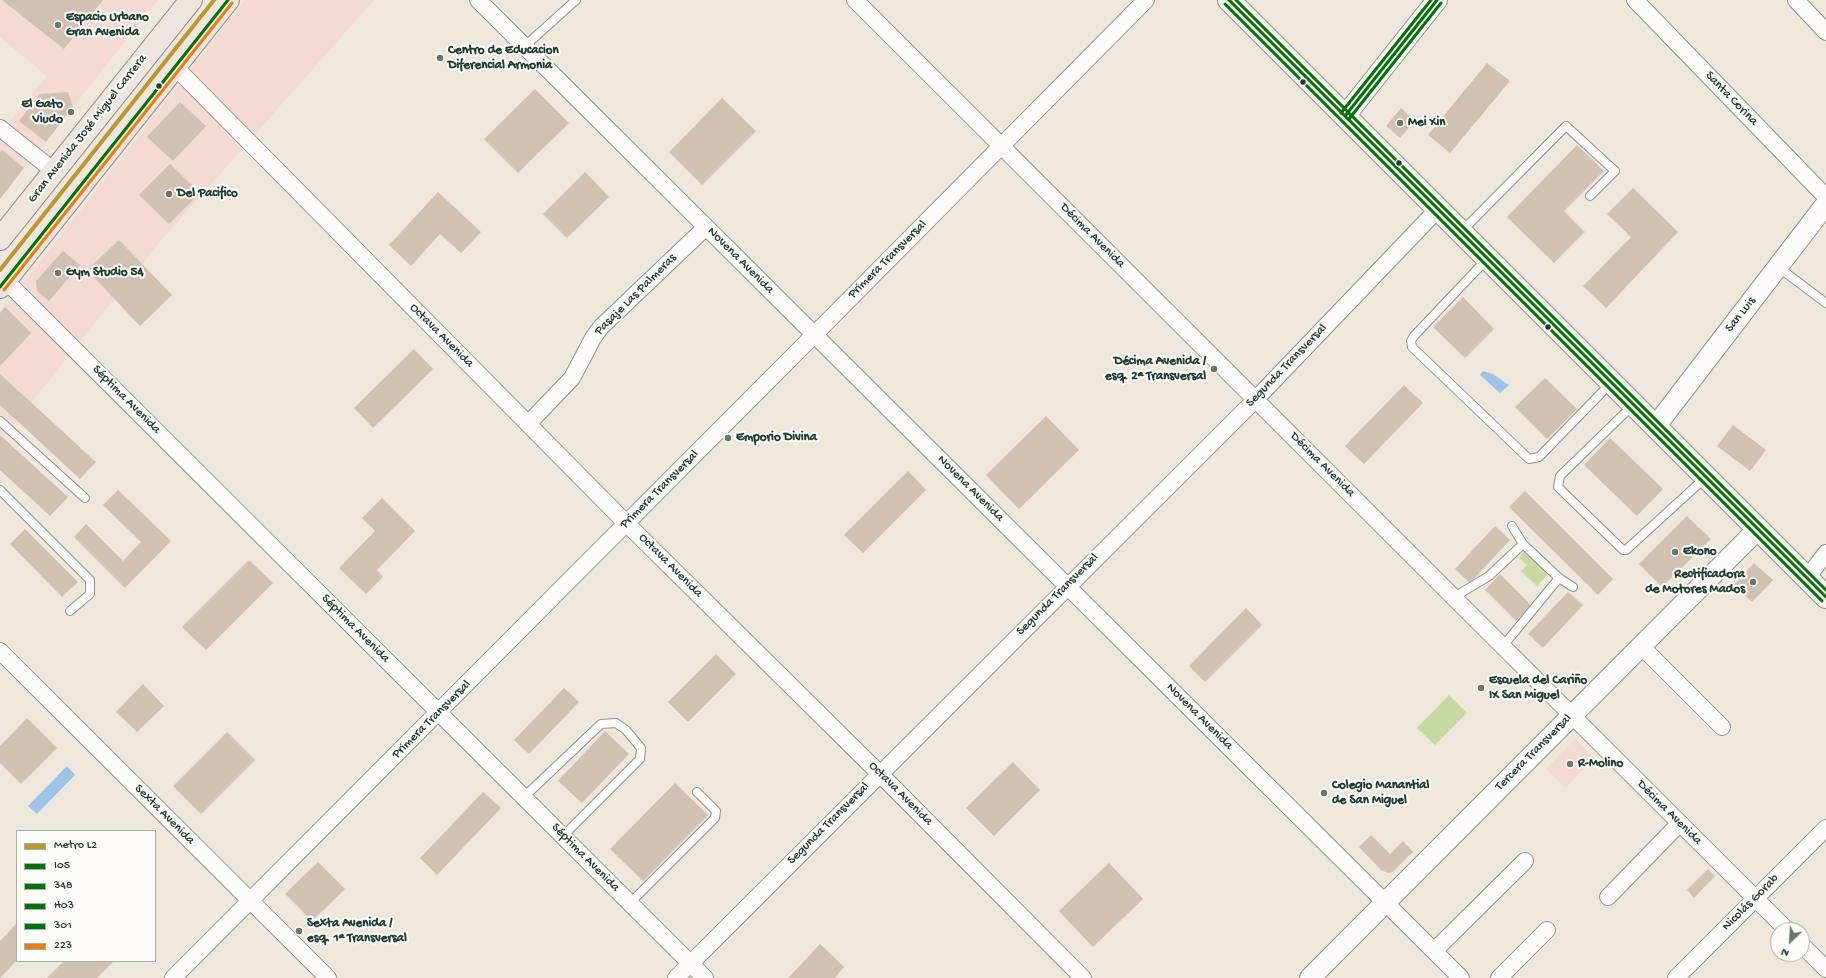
<!DOCTYPE html>
<html>
<head>
<meta charset="utf-8">
<style>
	body { margin:0 }
	#map { position:relative; width:1826px; height:978px; overflow:hidden; background:#eee7db; font-family:"Gochi Hand",sans-serif }
	canvas { display:block }
	.legend { position:absolute; left:16px; top:830px; width:140px; height:132px; box-sizing:border-box; background:#fdfcf7; border:1px solid #a4b0a9; margin:0; padding:5px 7px; list-style:none; font-size:12px; color:#1f3d34 }
	.legend li { display:flex; align-items:center; gap:8px; height:20px }
	.legend b { width:20px; border:1px solid #a4b0a9 }
	.north { position:absolute; left:1770px; top:922px; width:40px; height:40px; box-sizing:border-box; background:#fdfcf7; border:1px solid #a4b0a9; border-radius:50%; rotate:205deg; font-size:11px; font-weight:700; line-height:16px; text-align:center; color:#1f3d34 }
	.north::after { content:''; display:block; margin:auto; width:14px; height:18px; background:#67786e; clip-path:polygon(50% 0,100% 100%,50% 72%,0 100%) }
</style>
</head>
<body>
<div id="map">
<canvas width="1826" height="978"></canvas>
<ul class="legend">
<li><b style="height:5px;background:#bc9730"></b>Metro L2</li>
<li><b style="height:5px;background:#007106"></b>I05</li>
<li><b style="height:5px;background:#007106"></b>348</li>
<li><b style="height:5px;background:#007106"></b>H03</li>
<li><b style="height:5px;background:#007106"></b>301</li>
<li><b style="height:5px;background:#e67e11"></b>223</li>
</ul>
<div class="north">N</div>
</div>
<script>
const ctx = document.querySelector('canvas').getContext('2d');
ctx.lineJoin = 'round';
function fillPath(path, color) {
  ctx.fillStyle = color;
  ctx.fill(path, 'evenodd');
}
function toPath(rows) {
  const path = new Path2D();
  for (const r of rows) {
    path.moveTo(r[0], r[1]);
    for (let i = 2; i < r.length; i += 2) path.lineTo(r[i], r[i + 1]);
  }
  return path;
}
function strokePath(path, color, width, dash) {
  ctx.strokeStyle = color;
  ctx.lineWidth = width;
  ctx.lineCap = dash ? 'butt' : 'round';
  ctx.setLineDash(dash || []);
  ctx.stroke(path);
}
function drawText(font, color, halo, rows, align = 'center') {
  ctx.font = font + ' "Gochi Hand",sans-serif';
  ctx.lineWidth = 4;
  ctx.setLineDash([]);
  ctx.textBaseline = 'middle';
  ctx.strokeStyle = halo;
  ctx.fillStyle = color;
  for (const [text, x, y, turn = 0] of rows) {
    ctx.save();
    ctx.translate(x, y);
    ctx.rotate((+turn || 0) * Math.PI / 180);
    ctx.textAlign = isNaN(turn) ? turn : align;
    if (halo) ctx.strokeText(text, 0, 0);
    ctx.fillText(text, 0, 0);
    ctx.restore();
  }
}
const built = toPath([
	[0,0,158,0,0,199,0,134,47,76,0,37],
	[245,0,374,0,158,244,0,442,0,313],
	[1575,739,1594,758,1566,788,1546,769]
]);
const green = toPath([
	[1525,551,1548,574,1537,586,1521,571,1527,565,1519,558],
	[1449,695,1467,713,1435,745,1417,728]
]);
const water = toPath([
	[1483,371,1493,374,1509,385,1500,393,1480,375],
	[67,766,75,775,37,814,28,806]
]);
const building = toPath([
	[2,0,103,0,64,49],
	[1487,63,1510,81,1450,153,1428,135],
	[535,89,569,123,518,173,484,139],
	[68,92,73,107,46,142,19,121,40,94],
	[722,98,756,131,702,185,669,152],
	[180,102,206,126,173,161,147,137],
	[1401,108,1415,121,1400,138,1386,126],
	[1577,145,1604,171,1564,211,1585,232,1554,263,1507,217],
	[2,150,24,168,0,199,0,152],
	[170,164,200,193,169,224,139,195],
	[585,172,609,197,567,238,543,214],
	[1633,188,1678,232,1606,308,1583,286,1631,237,1607,214],
	[438,192,481,232,461,253,440,234,411,266,389,245],
	[119,240,172,295,140,326,87,270],
	[63,251,80,265,49,301,37,291,36,281],
	[1463,297,1494,329,1465,358,1433,327],
	[5,307,31,333,0,366,0,313],
	[414,349,433,369,373,428,354,408],
	[0,374,96,462,80,479,0,405],
	[1545,378,1577,409,1547,439,1515,407],
	[1404,385,1423,403,1364,464,1345,446],
	[1046,416,1079,450,1019,509,986,475],
	[1733,425,1766,450,1750,471,1717,446],
	[0,435,68,497,50,516,0,470],
	[1610,438,1663,489,1637,516,1584,465],
	[908,471,926,490,863,553,844,535],
	[118,490,171,541,125,588,74,537,86,524,123,561,141,542,103,505],
	[1525,491,1613,579,1598,595,1509,507],
	[382,498,415,531,377,570,383,577,366,594,339,568,375,531,362,518],
	[1687,516,1711,539,1662,587,1639,564],
	[1495,526,1510,540,1470,583,1455,569],
	[25,529,78,582,62,597,10,544],
	[249,560,273,583,206,650,182,627],
	[1754,563,1773,580,1752,602,1734,585],
	[1500,574,1531,605,1516,621,1485,590],
	[1568,592,1583,605,1543,648,1528,634],
	[1246,608,1262,625,1205,682,1189,666],
	[716,654,736,674,688,722,668,702],
	[143,684,164,706,137,732,116,712],
	[564,688,579,702,529,754,514,740],
	[27,718,57,748,21,784,0,763,0,746],
	[605,731,629,754,582,803,558,781],
	[227,732,255,760,201,814,173,786],
	[1013,762,1040,790,994,836,966,808],
	[675,783,708,815,643,881,610,849],
	[483,792,501,808,437,875,420,858],
	[1371,835,1390,854,1403,841,1413,852,1393,872,1388,873,1381,870,1359,847],
	[318,862,345,889,312,921,285,894],
	[1109,863,1143,899,1093,947,1059,911],
	[1708,869,1715,876,1694,898,1687,890],
	[17,923,17,960,0,978,0,941],
	[820,944,844,967,835,978,788,978],
	[64,961,114,961,97,978,47,978]
]);
const service = toPath([
	[525,46,576,0],
	[1461,232,1566,126,1615,171,1590,196],
	[1486,260,1414,336,1411,341,1412,347,1529,459,1539,457,1611,383],
	[1778,267,1826,303],
	[1633,405,1560,476,1558,487,1623,550,1626,550,1705,478],
	[0,421,85,498],
	[0,490,90,580,90,594,70,611],
	[1512,526,1523,544,1559,578,1573,587],
	[1454,597,1489,576,1523,544],
	[1503,646,1559,578],
	[524,797,601,724,616,723,626,730,641,748,640,759,563,836],
	[630,903,715,818,716,811,697,792]
]);
const minor = toPath([
	[478,0,1461,978],
	[855,0,1787,930],
	[1635,0,1826,197],
	[1796,0,1826,32],
	[175,67,627,524,880,774,1083,978],
	[0,128,54,171],
	[5,280,705,978],
	[528,424,572,378,593,338,601,327,706,227],
	[1807,578,1826,553],
	[1641,646,1722,727],
	[0,651,328,978],
	[1608,897,1680,823],
	[1802,945,1826,969],
	[1434,951,1525,861],
	[173,978,804,345,1146,0],
	[676,978,1256,399,1438,209],
	[1499,978,1547,930],
	[1676,978,1826,828]
]);
const tertiary = toPath([
	[1345,116,1437,0],
	[1655,427,1826,204],
	[1310,978,1758,529]
]);
const secondary = toPath([
	[1229,0,1826,597]
]);
const primary = toPath([
	[0,239,191,0],
	[0,287,228,0]
]);
const bus1 = toPath([
	[1229,0,1826,597],
	[1345,116,1437,0]
]);
const bus2 = toPath([
	[1225,4,1822,601],
	[1349,119,1441,3]
]);
const bus3 = toPath([
	[1236,0,1826,590],
	[1341,113,1431,0]
]);
const bus4 = toPath([
	[0,287,228,0]
]);
const bus5 = toPath([
	[4,290,232,3]
]);
const metro1 = toPath([
	[0,270,214,0]
]);
const markers = [
	[58,25,4,"#67786e"],
	[440,58,4,"#67786e"],
	[1303,82,3.5,"#1f3d34"],
	[159,86,3.5,"#1f3d34"],
	[71,112,4,"#67786e"],
	[1400,123,4,"#67786e"],
	[1399,163,3.5,"#1f3d34"],
	[169,194,4,"#67786e"],
	[58,273,4,"#67786e"],
	[1548,327,3.5,"#1f3d34"],
	[1214,369,4,"#67786e"],
	[728,438,4,"#67786e"],
	[1675,552,4,"#67786e"],
	[1753,582,4,"#67786e"],
	[1481,688,4,"#67786e"],
	[1570,764,4,"#67786e"],
	[1324,793,4,"#67786e"],
	[299,931,4,"#67786e"]
];
const poiNames = [
	["Espacio Urbano",66,18],
	["Gran Avenida",66,33],
	["Centro de Educacion",448,51],
	["Diferencial Armonia",448,66],
	["El Gato",63,105,"right"],
	["Viudo",63,120,"right"],
	["Mei Xin",1408,123],
	["Del Pacifico",177,194],
	["Gym Studio 54",66,273],
	["Décima Avenida /",1206,362,"right"],
	["esq. 2ª Transversal",1206,377,"right"],
	["Emporio Divina",736,438],
	["Ekono",1683,552],
	["Rectificadora",1745,575,"right"],
	["de Motores Mados",1745,590,"right"],
	["Escuela del Cariño",1489,681],
	["IX San Miguel",1489,696],
	["R-Molino",1578,764],
	["Colegio Manantial",1332,786],
	["de San Miguel",1332,801],
	["Sexta Avenida /",307,924],
	["esq. 1ª Transversal",307,939]
];
const streetNames = [
	["Santa Corina",1731,99,46],
	["Gran Avenida José Miguel Carrera",88,129,-52],
	["Décima Avenida",1092,236,45],
	["Primera Transversal",888,260,-45],
	["Novena Avenida",740,261,45],
	["Pasaje Las Palmeras",636,295,-45],
	["San Luis",1741,315,-52],
	["Octava Avenida",441,336,45],
	["Segunda Transversal",1287,366,-46],
	["Séptima Avenida",126,400,45],
	["Décima Avenida",1322,465,45],
	["Novena Avenida",970,489,45],
	["Primera Transversal",660,490,-45],
	["Octava Avenida",670,566,45],
	["Segunda Transversal",1058,595,-45],
	["Séptima Avenida",355,629,45],
	["Novena Avenida",1199,717,45],
	["Primera Transversal",432,720,-45],
	["Tercera Transversal",1534,753,-45],
	["Octava Avenida",900,794,45],
	["Décima Avenida",1669,813,45],
	["Sexta Avenida",164,815,45],
	["Segunda Transversal",829,824,-45],
	["Séptima Avenida",585,858,45],
	["Nicolás Gorab",1751,903,-45]
];
fillPath(built, '#f3dad2');
fillPath(green, '#c8d8a2');
fillPath(water, '#9ec3e7');
fillPath(building, '#d0c1b2');
strokePath(service, '#92938c', 10);
strokePath(minor, '#92938c', 18);
strokePath(tertiary, '#92938c', 22);
strokePath(secondary, '#92938c', 24);
strokePath(primary, '#92938c', 24);
strokePath(service, '#fcfbfa', 8);
strokePath(minor, '#fcfbfa', 16);
strokePath(tertiary, '#fcfbfa', 20);
strokePath(secondary, '#f6f3ef', 22);
strokePath(primary, '#ede5de', 22);
strokePath(bus1, '#007106', 3);
strokePath(bus2, '#007106', 3);
strokePath(bus3, '#007106', 3);
strokePath(bus4, '#007106', 3);
strokePath(bus5, '#e67e11', 3);
strokePath(metro1, '#bc9730', 4);
for (const [x, y, r, color] of markers) {
  const dot = new Path2D();
  dot.arc(x, y, r, 0, 2 * Math.PI);
  ctx.fillStyle = color;
  ctx.fill(dot);
  strokePath(dot, '#fdfcf7', 1.5);
}
drawText('bold 13px', '#1f3d34', '#fdfcf7', poiNames, 'left');
drawText('13px', '#1f3d34', '#fdfcf7', streetNames);
</script>
</body>
</html>
